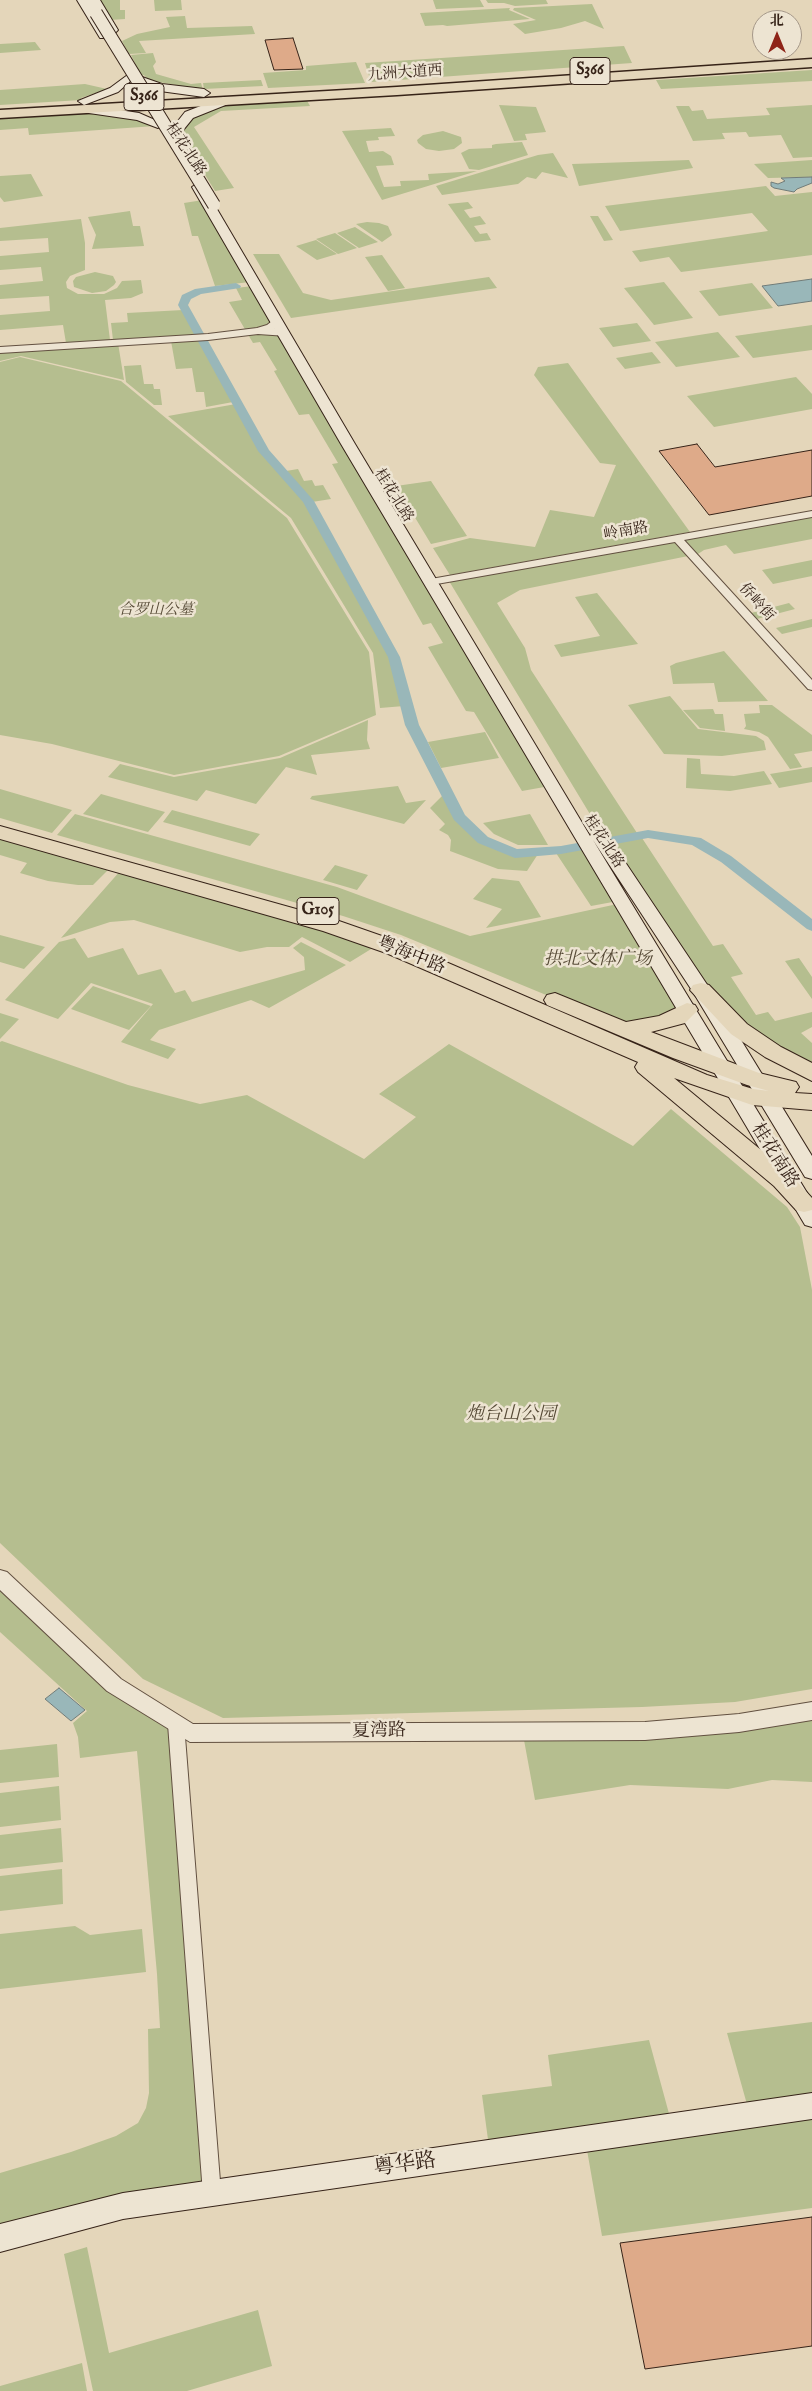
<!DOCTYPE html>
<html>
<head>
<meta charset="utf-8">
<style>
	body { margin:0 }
	#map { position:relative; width:812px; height:2391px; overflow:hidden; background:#e4d6ba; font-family:"IM FELL English","Noto Serif SC",serif }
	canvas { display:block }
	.north { position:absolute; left:752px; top:10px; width:50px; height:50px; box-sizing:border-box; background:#ede4d2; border:1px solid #a49788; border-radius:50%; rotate:0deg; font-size:14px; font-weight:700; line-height:20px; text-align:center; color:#362318 }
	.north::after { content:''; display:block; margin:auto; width:18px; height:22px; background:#8f2418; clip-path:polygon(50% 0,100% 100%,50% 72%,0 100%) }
</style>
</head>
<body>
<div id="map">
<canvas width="812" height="2391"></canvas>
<div class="north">北</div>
</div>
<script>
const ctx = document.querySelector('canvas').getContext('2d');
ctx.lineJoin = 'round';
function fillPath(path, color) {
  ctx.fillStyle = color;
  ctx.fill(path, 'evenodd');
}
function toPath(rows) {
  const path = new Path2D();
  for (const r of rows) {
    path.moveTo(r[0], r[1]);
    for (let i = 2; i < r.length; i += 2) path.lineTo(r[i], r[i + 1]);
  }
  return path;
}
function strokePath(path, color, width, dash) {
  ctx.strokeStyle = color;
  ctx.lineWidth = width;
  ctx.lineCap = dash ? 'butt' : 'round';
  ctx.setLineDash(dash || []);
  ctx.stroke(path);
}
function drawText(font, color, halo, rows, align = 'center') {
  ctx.font = font + ' "IM FELL English","Noto Serif SC",serif';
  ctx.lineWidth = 5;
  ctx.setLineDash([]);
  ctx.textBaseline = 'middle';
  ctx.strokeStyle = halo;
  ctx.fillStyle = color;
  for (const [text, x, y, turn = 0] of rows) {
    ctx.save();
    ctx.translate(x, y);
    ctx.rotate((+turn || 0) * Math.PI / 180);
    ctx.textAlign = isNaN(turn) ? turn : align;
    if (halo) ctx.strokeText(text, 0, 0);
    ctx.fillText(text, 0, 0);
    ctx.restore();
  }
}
const green = toPath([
	[98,0,120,0,120,10,125,10,125,19,110,20],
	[154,0,181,0,182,10,155,11],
	[433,0,480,0,484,7,436,9],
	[486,0,546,0,548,4,515,6,504,3,488,3],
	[592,4,604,29,585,21,561,28,525,34,513,24,536,20,513,10,514,8],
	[510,8,509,10,530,19,447,26,443,25,425,26,420,13],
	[185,16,187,28,252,26,255,34,139,41,146,53,129,54,122,41,137,34,170,27,166,17],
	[35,42,41,50,0,53,0,44],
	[624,46,632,63,371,82,365,63],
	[153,53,156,62,153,66,156,74,191,84,201,83,203,90,148,80,144,75,141,76,131,55],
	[356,62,365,83,268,88,263,73,306,70,306,66],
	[812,70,812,81,661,89,656,80],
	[261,80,263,86,204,89,203,83],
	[85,84,107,89,81,98,81,100,0,105,0,90],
	[305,97,310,106,221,111,194,127,234,188,215,191,178,131,190,115,225,102],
	[499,105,536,107,546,132,525,134,527,140,514,141],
	[812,105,812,157,793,158,781,135,749,137,746,132,722,133,725,139,693,141,676,106,689,106,692,111,703,110,707,119,770,115,766,108],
	[84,111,137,118,155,126,29,135,28,128,0,130,0,116],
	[391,128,395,136,378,137,379,140,366,141,369,152,383,151,391,156,394,165,376,166,384,187,401,186,400,181,429,180,428,174,477,171,382,200,342,131],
	[443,131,461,137,462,143,454,149,439,151,426,149,418,143,417,140,423,135],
	[522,142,528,155,479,170,469,169,461,153,469,149,492,148,492,145,496,144],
	[553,153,568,178,542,172,536,179,527,177,518,184,442,195,436,186,538,155],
	[689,160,693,168,579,186,572,164],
	[812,160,812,177,768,178,754,164],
	[31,174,43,196,4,202,0,197,0,176],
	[766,186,775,196,812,192,812,255,681,272,669,257,640,262,632,251,768,231,752,213,620,231,605,206],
	[203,200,250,282,215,286,198,236,192,236,184,203],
	[468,202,473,208,464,210,470,218,480,216,486,224,474,226,480,234,487,233,491,240,475,242,448,204],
	[130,211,133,226,140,226,144,246,92,249,96,235,88,217],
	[590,216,598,216,613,240,604,241],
	[81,219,85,243,85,270,70,276,66,282,67,288,78,294,104,294,117,288,122,281,141,280,143,293,131,298,105,300,110,340,66,343,63,325,0,330,0,315,50,311,49,296,0,299,0,285,43,281,41,267,0,270,0,256,49,252,48,238,0,241,0,228],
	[367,222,379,223,388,226,392,235,382,242,356,224],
	[355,227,378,242,359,248,337,233],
	[335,233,357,248,338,254,316,239],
	[316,240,337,254,317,260,296,246],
	[253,254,279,254,303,293,331,300,489,277,497,288,291,318],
	[382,255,405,288,388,291,365,257],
	[95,272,113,276,116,282,114,285,106,291,92,293,74,287,73,281,76,277],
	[664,282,693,318,654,325,624,288],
	[752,283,773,308,719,316,699,291],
	[253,286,550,786,522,791,474,712,466,711,428,647,443,643,431,623,423,625,332,464,338,463,309,414,299,415,274,371,277,370,260,342,253,343,229,302,242,300,236,288],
	[183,310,196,335,113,340,111,323,128,322,127,313],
	[637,323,651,341,613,347,599,328],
	[812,325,812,350,753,358,735,336],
	[718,332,740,357,676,367,655,342],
	[198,339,233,402,206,407,204,392,196,392,192,368,176,369,171,341],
	[118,343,124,380,21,356,0,361,0,352],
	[652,352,661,363,625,369,616,358],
	[20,357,121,381,287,518,369,652,376,715,279,756,174,775,52,744,0,735,0,362],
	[568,363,690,532,450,575,433,548,470,538,535,547,550,510,594,517,616,465,600,463,534,375,538,367],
	[141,365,144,384,153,384,154,389,160,389,162,405,154,405,126,382,124,366],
	[796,377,812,394,812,409,714,427,687,396],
	[236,404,261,450,306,500,392,658,404,706,380,708,373,653,291,518,168,416],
	[298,469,304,481,312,480,315,486,323,485,331,499,312,502,286,471],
	[431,481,467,536,431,544,396,486],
	[812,515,812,539,734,554,726,545,704,550,698,554,520,590,497,603,525,648,531,670,637,833,605,839,449,581],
	[812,560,812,576,773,584,762,570],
	[597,593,638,644,561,657,554,645,600,636,575,597],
	[789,603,795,609,757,619,751,613],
	[812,619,812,627,782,634,776,628],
	[724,651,768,701,718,702,714,683,673,684,670,666,676,663],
	[670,696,698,729,756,736,764,741,766,750,722,756,664,754,628,705],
	[759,705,772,705,812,735,812,751,794,754,802,767,790,769,768,737,759,732,744,729,746,726,744,714,760,713],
	[713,709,715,714,723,714,725,731,700,728,683,710],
	[368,720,367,740,370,749,311,755,317,775,286,767,256,804,206,790,197,801,108,777,120,764,174,777,280,758],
	[485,732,499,758,441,768,428,742],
	[687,758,700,759,701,774,734,776,764,771,772,784,730,791,686,788],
	[812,767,812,782,779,788,770,774],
	[398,786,406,803,426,800,404,824,310,799,312,796],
	[0,789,72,810,52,833,0,818],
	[101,794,165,812,148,832,83,814],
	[443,795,456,817,481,841,514,856,538,854,527,871,498,869,450,851,451,840,448,835,439,830,445,824,430,808],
	[172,810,260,834,250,846,163,822],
	[75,814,337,887,470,936,622,903,685,1010,626,1028,401,935,343,916,57,835],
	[530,814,548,845,518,845,494,834,483,823],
	[0,834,112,866,93,885,78,885,48,881,20,873,27,863,0,855],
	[642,838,713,946,723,944,743,974,731,977,756,1015,768,1012,775,1021,812,1012,812,1027,801,1033,812,1043,812,1070,743,1028,706,988,609,844],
	[586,848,618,901,591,906,556,853],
	[335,865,368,875,357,890,323,880],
	[121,870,376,946,350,962,302,937,289,947,267,947,240,952,134,920,110,922,61,938],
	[492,878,519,881,541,917,486,928,502,909,473,899],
	[0,935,45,947,24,969,0,962],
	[75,938,88,958,123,948,138,975,161,969,175,993,185,990,192,1002,305,970,304,957,293,948,301,942,346,965,269,1008,251,1000,159,1030,150,1040,176,1049,168,1059,121,1042,153,1004,91,983,58,1019,5,1000,59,942],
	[799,958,812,977,812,999,785,961],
	[93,986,151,1006,129,1030,71,1009],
	[0,1013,19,1019,0,1039],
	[2,1041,128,1085,200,1104,247,1095,364,1159,416,1117,379,1094,449,1044,633,1146,671,1109,787,1207,800,1227,812,1290,812,1689,735,1702,642,1707,223,1718,143,1679,0,1543,0,1042],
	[4,1588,171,1728,202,2190,0,2230,0,2173,71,2152,116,2136,138,2123,146,2108,149,2093,148,2029,160,2028,157,1974,137,1751,80,1758,78,1737,73,1723,87,1711,0,1632,0,1590],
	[812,1718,812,1782,772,1780,728,1789,630,1785,535,1800,524,1740],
	[57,1744,59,1777,0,1783,0,1750],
	[59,1786,61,1820,0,1827,0,1793],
	[61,1828,63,1862,0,1869,0,1835],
	[62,1869,63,1904,0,1911,0,1876],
	[75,1926,90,1935,142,1929,146,1972,0,1989,0,1934],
	[812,2022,812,2098,748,2108,727,2033],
	[649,2040,671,2121,489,2147,482,2095,552,2086,548,2055],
	[812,2116,812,2208,602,2236,587,2150],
	[87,2247,109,2353,258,2310,272,2366,187,2391,93,2391,64,2254],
	[82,2363,87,2391,0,2391,0,2386]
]);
const water = toPath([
	[812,177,812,183,797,189,794,192,774,188,771,186,771,182,778,184,785,181,781,178,812,177],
	[812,279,812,301,778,306,762,286,812,279],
	[59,1688,85,1710,71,1721,45,1699,59,1688]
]);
const canal = toPath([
	[236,283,241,286,240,288,201,294,191,299,188,305,269,450,314,501,400,657,419,725,465,815,488,837,517,849,561,846,648,830,701,838,731,856,812,919,812,931,807,929,721,862,692,845,648,838,561,854,515,858,478,843,454,820,405,725,388,657,303,502,258,451,178,305,182,295,195,289,236,283]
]);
const building = toPath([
	[293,38,303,69,274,70,265,40,293,38],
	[697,444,715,467,812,450,812,496,709,515,659,451,697,444],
	[812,2217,812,2346,645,2369,620,2243,812,2217]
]);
const minor = toPath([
	[276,318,281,321,274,328,287,332,287,336,258,334,208,340,0,353,0,347,208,334,257,328,267,325,276,318],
	[812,511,812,517,684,540,812,680,812,690,808,689,675,542,431,585,426,582,431,579,812,511],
	[176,1717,182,1719,184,1724,221,2194,219,2200,212,2203,205,2200,203,2194,168,1724,170,1719,176,1717]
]);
const tertiary = toPath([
	[0,1570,7,1572,121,1679,193,1724,645,1722,739,1714,812,1702,812,1720,739,1732,645,1740,190,1742,107,1691,0,1590,0,1570]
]);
const secondary = toPath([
	[77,0,100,0,118,30,116,32,108,32,93,7,110,36,108,38,100,38,77,0],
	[129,74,135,77,118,92,84,105,78,101,110,88,129,74],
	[142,77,162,84,204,89,210,93,204,97,160,91,138,82,136,80,142,77],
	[224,97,230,101,228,104,193,118,180,134,172,134,170,131,185,112,224,97],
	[86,105,139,113,164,124,158,128,137,120,82,112,80,109,86,105],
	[198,183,204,187,355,444,590,836,593,832,599,831,605,832,708,986,812,1156,812,1179,805,1177,693,992,593,840,812,1201,812,1227,805,1225,341,444,192,187,198,183],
	[812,2093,812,2119,123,2219,0,2252,0,2224,123,2193,812,2093]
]);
const primary = toPath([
	[812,59,812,67,397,95,0,118,0,110,397,87,812,59]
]);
const trunk = toPath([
	[0,826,339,921,402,943,707,1075,753,1089,769,1091,747,1085,673,1058,547,1005,544,1000,547,995,555,993,626,1022,659,1016,687,1003,695,1005,698,1010,685,1023,651,1032,759,1073,796,1082,799,1087,795,1093,812,1094,812,1110,752,1105,674,1078,790,1174,812,1198,812,1210,804,1212,796,1210,774,1186,638,1072,635,1067,638,1062,386,953,323,931,0,839,0,826],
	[701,983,709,985,747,1024,781,1047,812,1063,812,1081,765,1057,731,1034,690,990,693,985,701,983]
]);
const secondaryBridge = toPath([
	[96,13,214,205]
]);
const farStreetnames = [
	["九洲大道西",405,74,-4],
	["桂花北路",185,150,56],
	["桂花北路",393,496,58],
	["岭南路",626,532,-10],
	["侨岭街",756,603,48],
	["桂花北路",603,842,57]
];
const farParknames = [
	["合罗山公墓",156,611]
];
const shields = [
	[590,71,40],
	[144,97,40],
	[318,911,42]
];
const shieldNames = [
	["S366",590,71],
	["S366",144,97],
	["G105",318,911]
];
const streetNames = [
	["粤海中路",411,956,22],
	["桂花南路",774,1156,58],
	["夏湾路",379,1732,-1]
];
const parkNames = [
	["拱北文体广场",598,960],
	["炮台山公园",511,1415]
];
const nearStreetnames = [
	["粤华路",405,2166,-8]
];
fillPath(green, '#b5be8f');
fillPath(water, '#99b7b9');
strokePath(water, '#717c79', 1);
fillPath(canal, '#99b7b9');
fillPath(building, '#deaa89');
strokePath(building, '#362318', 1);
strokePath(minor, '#625040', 2);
strokePath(tertiary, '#625040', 2);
strokePath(secondary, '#362318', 2);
strokePath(primary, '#362318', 3);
strokePath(trunk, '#362318', 2);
fillPath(minor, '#ede4d2');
fillPath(tertiary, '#ede4d2');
fillPath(secondary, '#ede4d2');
fillPath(primary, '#e4d6ba');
fillPath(trunk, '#e4d6ba');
strokePath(secondaryBridge, '#362318', 14, []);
strokePath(secondaryBridge, '#ede4d2', 12);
drawText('15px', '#362318', '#ede4d2', farStreetnames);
drawText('italic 15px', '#564a36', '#ede4d2', farParknames);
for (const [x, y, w] of shields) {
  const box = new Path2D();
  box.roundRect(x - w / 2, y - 13.5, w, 27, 4);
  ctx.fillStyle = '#ede4d2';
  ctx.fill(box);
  strokePath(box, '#362318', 1);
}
drawText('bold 16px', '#362318', null, shieldNames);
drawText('18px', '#362318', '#ede4d2', streetNames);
drawText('italic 18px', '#564a36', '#ede4d2', parkNames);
drawText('21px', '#362318', '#ede4d2', nearStreetnames);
</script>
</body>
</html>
